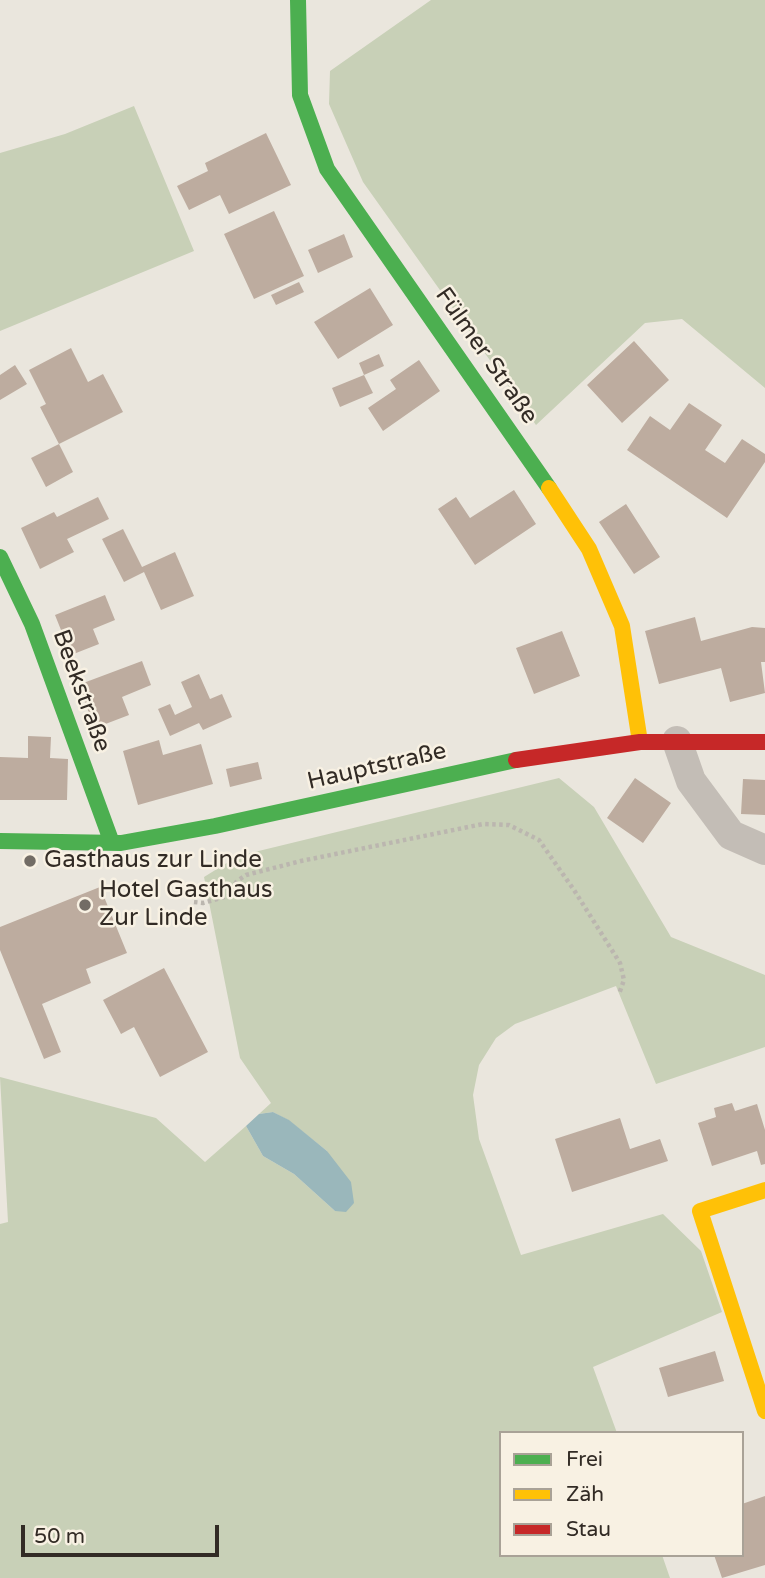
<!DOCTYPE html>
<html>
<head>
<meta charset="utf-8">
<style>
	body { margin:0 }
	#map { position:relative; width:765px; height:1578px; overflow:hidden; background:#eae6dd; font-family:"Varela Round",sans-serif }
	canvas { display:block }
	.legend { position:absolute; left:499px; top:1431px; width:245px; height:126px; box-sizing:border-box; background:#f8f1e3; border:2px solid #a9a297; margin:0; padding:9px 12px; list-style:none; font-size:21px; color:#322b25 }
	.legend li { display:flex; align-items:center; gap:14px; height:35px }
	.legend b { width:35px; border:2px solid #a9a297 }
	.scale { position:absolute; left:21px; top:1525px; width:198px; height:32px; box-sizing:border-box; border:4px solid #322b25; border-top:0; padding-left:9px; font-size:21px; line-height:24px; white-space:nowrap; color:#322b25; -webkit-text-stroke:5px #f8f1e3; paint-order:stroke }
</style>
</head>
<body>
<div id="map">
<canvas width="765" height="1578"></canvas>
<ul class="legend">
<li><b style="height:9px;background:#4caf50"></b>Frei</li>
<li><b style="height:9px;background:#ffc107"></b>Zäh</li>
<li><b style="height:9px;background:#c62828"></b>Stau</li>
</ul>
<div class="scale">50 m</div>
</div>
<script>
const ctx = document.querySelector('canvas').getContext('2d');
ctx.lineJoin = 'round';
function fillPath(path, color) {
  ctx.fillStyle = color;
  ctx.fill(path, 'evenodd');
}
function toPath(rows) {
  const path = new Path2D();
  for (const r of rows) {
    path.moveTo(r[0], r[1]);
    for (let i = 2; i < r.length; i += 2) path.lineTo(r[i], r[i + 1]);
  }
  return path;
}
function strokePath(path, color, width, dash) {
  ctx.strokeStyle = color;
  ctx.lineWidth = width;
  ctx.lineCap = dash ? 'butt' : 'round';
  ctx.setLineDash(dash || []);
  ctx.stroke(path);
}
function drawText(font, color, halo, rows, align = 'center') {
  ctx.font = font + ' "Varela Round",sans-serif';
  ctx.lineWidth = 5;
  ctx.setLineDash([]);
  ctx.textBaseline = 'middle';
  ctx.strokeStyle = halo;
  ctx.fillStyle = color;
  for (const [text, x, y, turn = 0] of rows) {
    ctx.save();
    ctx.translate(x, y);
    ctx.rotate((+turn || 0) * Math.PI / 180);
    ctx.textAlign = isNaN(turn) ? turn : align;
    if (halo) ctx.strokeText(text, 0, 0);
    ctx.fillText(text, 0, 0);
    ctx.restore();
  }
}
const green = toPath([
	[431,0,765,0,765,388,682,319,645,323,536,425,363,182,329,104,330,71],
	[134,106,194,251,0,331,0,153,65,134],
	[559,778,594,807,671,937,765,975,765,1047,656,1084,616,986,515,1024,496,1038,479,1065,473,1095,479,1139,521,1255,663,1214,701,1251,722,1312,593,1367,617,1433,501,1433,501,1555,662,1555,670,1578,0,1578,0,1224,8,1222,0,1077,156,1118,205,1162,246,1126,263,1156,294,1174,335,1211,327,1151,288,1120,273,1112,259,1114,271,1103,240,1058,204,877,238,856]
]);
const water = toPath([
	[273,1112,289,1120,327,1151,351,1182,354,1203,346,1212,335,1211,294,1174,263,1156,246,1126,259,1114]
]);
const building = toPath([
	[266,133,291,185,229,214,220,195,189,210,177,186,208,171,205,163],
	[274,211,304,276,254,299,224,234],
	[344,234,353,257,318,273,308,250],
	[299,282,304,292,276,305,271,295],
	[370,288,393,325,338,359,314,322],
	[634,341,669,380,622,423,587,385],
	[71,348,88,382,103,374,123,412,59,444,40,407,46,404,29,370],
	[379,354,384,366,364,375,359,363],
	[419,360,440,391,383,431,368,408,396,389,390,380],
	[15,365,27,384,0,400,0,375],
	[364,375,373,393,340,407,332,388],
	[689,403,722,425,705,450,725,463,742,439,765,454,765,462,727,518,627,450,650,416,670,430],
	[59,444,73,472,46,487,31,458],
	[514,490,536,524,475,565,438,509,456,497,470,518],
	[98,497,109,519,67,539,74,552,40,569,21,528,54,512,57,517],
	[626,504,660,557,634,574,599,522],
	[123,529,142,567,175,552,194,596,161,610,144,572,124,582,102,539],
	[105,595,115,620,93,629,99,644,71,655,55,615],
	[695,617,701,641,752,627,765,628,765,662,761,662,765,693,730,702,721,668,659,684,645,631],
	[562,631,580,676,534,694,516,648],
	[142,661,151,685,122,697,129,715,95,728,78,685],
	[199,674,210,699,222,694,232,717,203,730,199,723,170,736,158,709,170,704,175,715,192,707,181,682],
	[28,736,51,737,50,758,68,759,67,800,0,800,0,757,28,758],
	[159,740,163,755,201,744,213,784,138,805,123,751],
	[258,762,262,779,230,787,226,769],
	[635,778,671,803,643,843,607,818],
	[743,779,765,780,765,815,741,814],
	[100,887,127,953,86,969,91,983,42,1004,61,1052,44,1059,0,950,0,927],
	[164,968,208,1052,160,1077,134,1027,121,1034,103,1000],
	[732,1103,735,1111,757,1104,765,1130,765,1164,761,1165,757,1151,712,1166,698,1123,716,1117,714,1108],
	[620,1118,630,1149,660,1139,668,1161,572,1192,555,1139],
	[715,1351,724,1381,668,1397,659,1368],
	[765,1496,765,1565,722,1578,714,1555,742,1555,742,1504]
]);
const path = toPath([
	[194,902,203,903,228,896,237,881,246,875,301,861,483,824,509,825,539,840,574,890,620,963,624,980,619,994]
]);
const street = toPath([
	[677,741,691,781,731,835,765,850]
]);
const fast = toPath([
	[298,0,300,95,327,169,549,488],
	[0,557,32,624,112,843],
	[0,841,121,843,215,826,516,760]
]);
const slow = toPath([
	[549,488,589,549,622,626,640,742],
	[765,1190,700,1211,765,1411]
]);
const jam = toPath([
	[516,760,640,742,765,742]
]);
const markers = [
	[30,861,7,"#726c65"],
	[85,905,7,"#726c65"]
];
const streetNames = [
	["Fülmer Straße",486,356,55],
	["Beekstraße",81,691,70],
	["Hauptstraße",377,767,-13]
];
const poiNames = [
	["Gasthaus zur Linde",44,861],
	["Hotel Gasthaus",99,891],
	["Zur Linde",99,919]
];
fillPath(green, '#c8d0b7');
fillPath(water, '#9ab7bb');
fillPath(building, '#bdac9f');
strokePath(path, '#bbb6af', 4.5, [3.5, 3.5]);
strokePath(street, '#c3bdb6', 30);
strokePath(fast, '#4caf50', 16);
strokePath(slow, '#ffc107', 16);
strokePath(jam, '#c62828', 16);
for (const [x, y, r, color] of markers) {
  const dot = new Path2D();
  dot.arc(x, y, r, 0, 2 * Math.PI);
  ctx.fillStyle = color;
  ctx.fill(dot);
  strokePath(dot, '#f8f1e3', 2.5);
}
drawText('24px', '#322b25', '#f8f1e3', streetNames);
drawText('24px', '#322b25', '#f8f1e3', poiNames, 'left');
</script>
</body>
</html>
